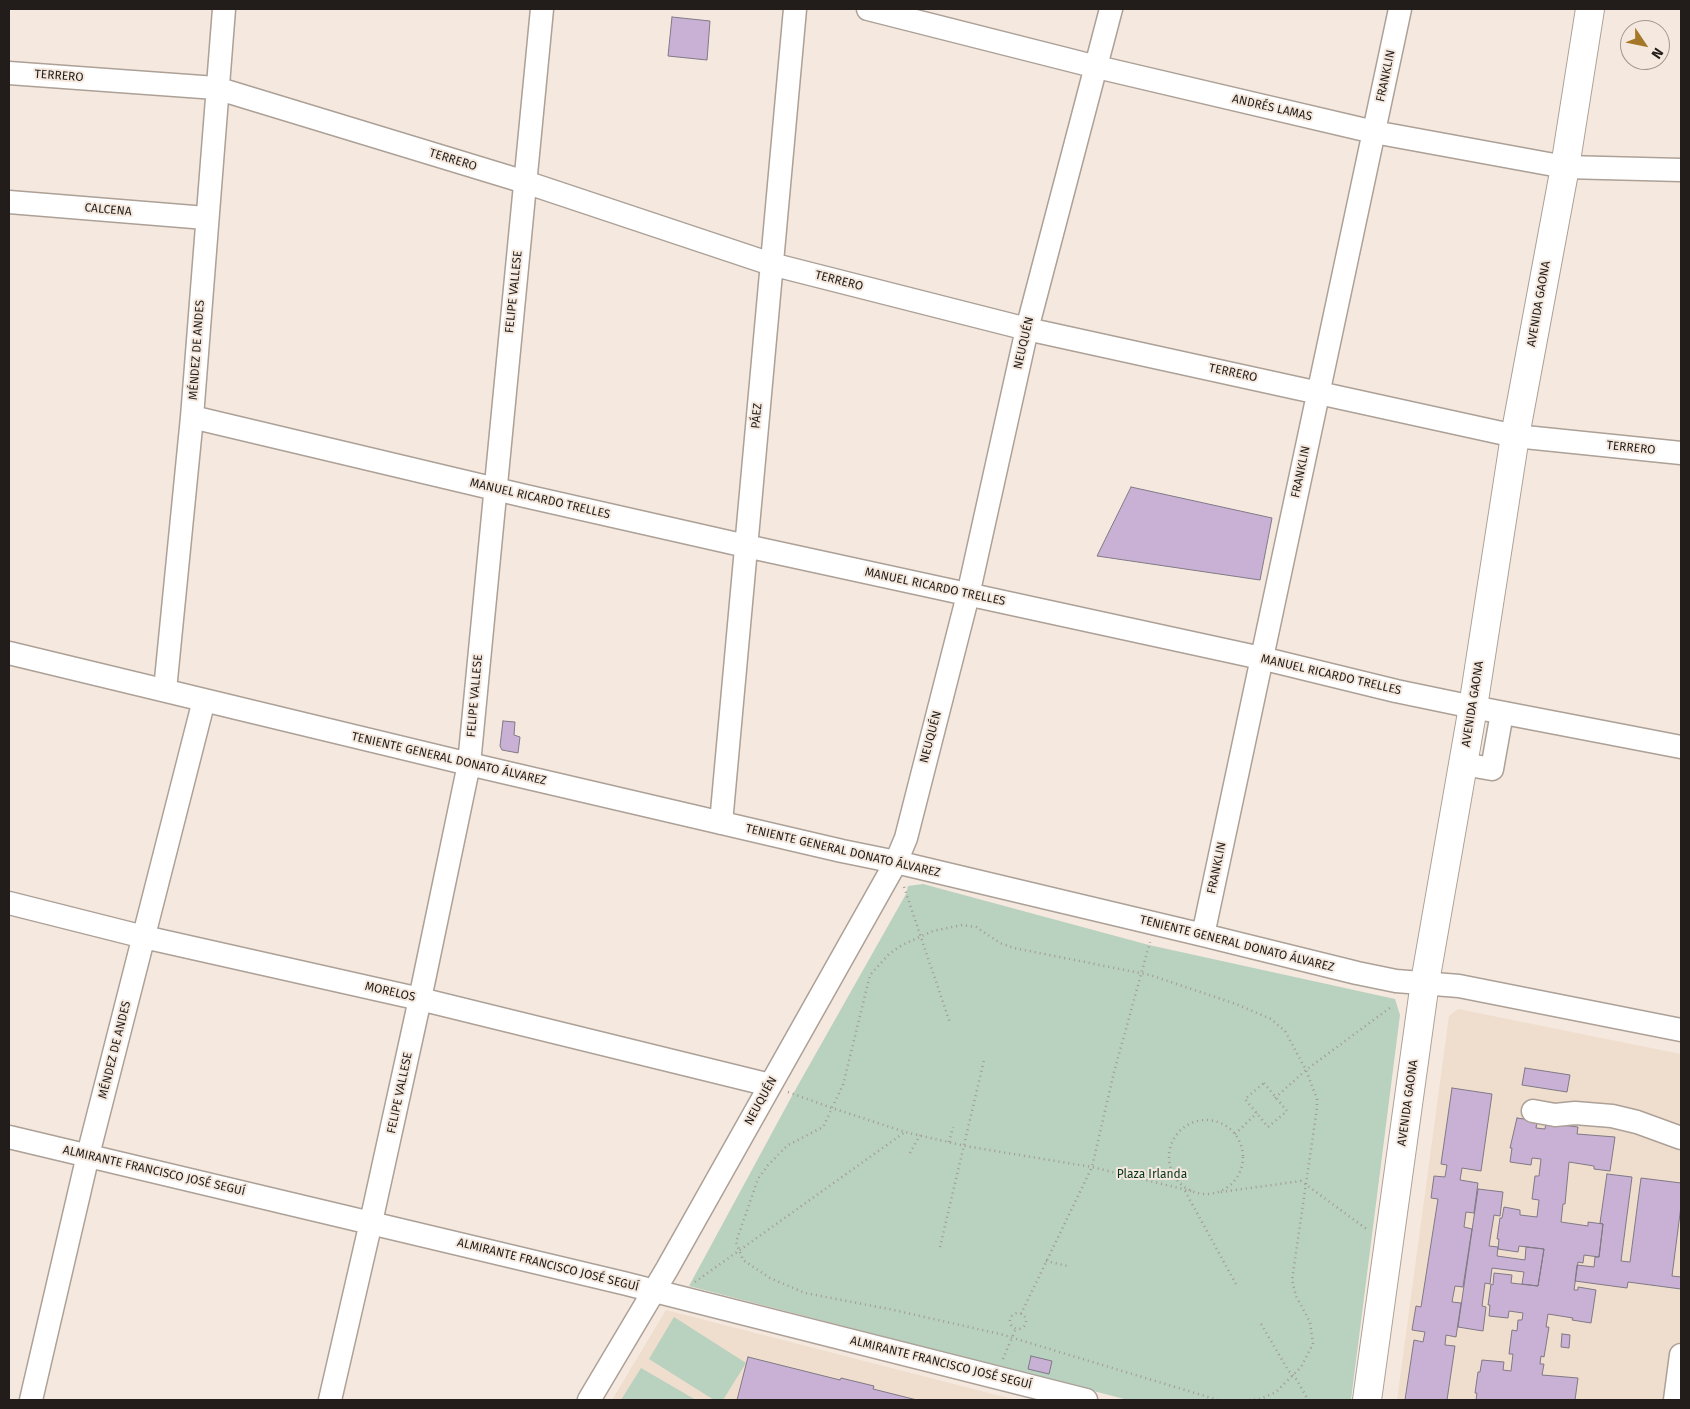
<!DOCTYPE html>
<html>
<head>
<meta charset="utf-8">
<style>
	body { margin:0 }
	#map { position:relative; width:1690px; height:1409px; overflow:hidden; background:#f5e9df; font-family:"Fira Sans",sans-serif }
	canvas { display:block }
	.frame { position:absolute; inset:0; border:10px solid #221d1a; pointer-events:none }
	.north { position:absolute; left:1620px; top:20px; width:50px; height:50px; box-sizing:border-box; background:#f5e9df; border:1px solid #a19790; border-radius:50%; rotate:124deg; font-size:14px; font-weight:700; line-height:20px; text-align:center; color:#221d1a }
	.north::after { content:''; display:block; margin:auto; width:18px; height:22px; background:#a47729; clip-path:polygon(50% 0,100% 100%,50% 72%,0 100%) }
</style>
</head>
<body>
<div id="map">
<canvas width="1690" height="1409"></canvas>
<div class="frame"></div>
<div class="north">N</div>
</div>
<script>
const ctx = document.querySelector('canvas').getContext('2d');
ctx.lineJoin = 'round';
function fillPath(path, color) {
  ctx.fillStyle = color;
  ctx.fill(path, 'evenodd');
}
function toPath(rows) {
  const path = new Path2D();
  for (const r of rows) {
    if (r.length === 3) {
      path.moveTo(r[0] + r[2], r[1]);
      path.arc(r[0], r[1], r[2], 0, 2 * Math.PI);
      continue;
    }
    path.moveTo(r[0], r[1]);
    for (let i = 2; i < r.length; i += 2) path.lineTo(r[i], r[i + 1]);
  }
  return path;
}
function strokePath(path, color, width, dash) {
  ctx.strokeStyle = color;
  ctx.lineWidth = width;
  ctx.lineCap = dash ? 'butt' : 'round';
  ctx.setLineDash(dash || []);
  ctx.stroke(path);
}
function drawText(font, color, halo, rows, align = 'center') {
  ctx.font = font + ' "Fira Sans",sans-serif';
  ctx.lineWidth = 4;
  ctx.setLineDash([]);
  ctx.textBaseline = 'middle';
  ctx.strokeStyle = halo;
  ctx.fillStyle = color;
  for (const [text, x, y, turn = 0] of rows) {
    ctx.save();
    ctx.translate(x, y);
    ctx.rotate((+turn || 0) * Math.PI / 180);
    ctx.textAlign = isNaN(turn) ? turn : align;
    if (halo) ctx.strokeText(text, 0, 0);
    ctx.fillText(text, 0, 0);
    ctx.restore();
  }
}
const built = toPath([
	[1458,1009,1681,1054,1681,1400,1397,1400,1449,1016],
	[666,1310,1016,1400,612,1400]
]);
const green = toPath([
	[923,884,1149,945,1395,999,1400,1015,1351,1400,1128,1400,689,1286,793,1094,906,894,908,886],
	[674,1317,746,1363,723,1400,714,1400,649,1359],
	[641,1368,696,1400,621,1400]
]);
const building = toPath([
	[672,17,710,21,707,60,668,56,672,17],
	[1131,487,1272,518,1260,580,1097,556,1131,487],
	[503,721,515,722,514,735,520,737,518,753,502,750,500,746,503,721],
	[1525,1068,1570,1075,1567,1092,1522,1085,1525,1068],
	[1452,1088,1492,1094,1481,1171,1462,1168,1460,1180,1478,1183,1474,1213,1466,1212,1464,1227,1472,1229,1463,1287,1455,1286,1452,1302,1461,1303,1456,1337,1446,1335,1445,1345,1455,1346,1447,1400,1405,1400,1414,1340,1423,1342,1425,1332,1412,1330,1416,1306,1421,1307,1438,1199,1431,1198,1434,1176,1445,1177,1447,1165,1441,1164,1452,1088],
	[1517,1118,1537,1121,1536,1128,1545,1129,1546,1123,1578,1127,1577,1134,1615,1137,1610,1171,1594,1169,1594,1166,1569,1162,1565,1204,1563,1204,1561,1222,1588,1226,1588,1222,1603,1224,1599,1257,1584,1255,1583,1263,1578,1262,1574,1290,1578,1290,1578,1287,1596,1290,1591,1323,1572,1320,1573,1318,1548,1314,1546,1327,1549,1327,1544,1357,1541,1356,1540,1364,1544,1364,1542,1375,1578,1378,1575,1400,1476,1400,1477,1393,1475,1393,1478,1372,1480,1372,1482,1360,1504,1362,1503,1370,1511,1371,1513,1354,1509,1354,1512,1330,1517,1331,1518,1320,1522,1320,1523,1313,1509,1311,1508,1318,1489,1316,1490,1305,1488,1305,1491,1284,1493,1285,1494,1273,1512,1275,1511,1283,1538,1286,1544,1249,1519,1246,1518,1252,1498,1249,1499,1239,1497,1239,1500,1218,1502,1218,1504,1207,1520,1210,1520,1215,1537,1217,1539,1200,1532,1199,1535,1176,1539,1176,1541,1159,1532,1158,1531,1165,1510,1162,1512,1148,1510,1148,1517,1118],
	[1607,1174,1632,1177,1621,1261,1630,1262,1641,1178,1681,1183,1681,1206,1672,1276,1681,1277,1681,1289,1628,1282,1627,1288,1575,1281,1577,1265,1594,1267,1595,1257,1599,1257,1603,1224,1600,1223,1607,1174],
	[1478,1189,1503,1192,1500,1216,1494,1215,1489,1246,1498,1247,1497,1256,1525,1260,1526,1247,1544,1249,1538,1286,1522,1284,1524,1272,1492,1268,1490,1284,1485,1283,1482,1306,1486,1307,1483,1331,1458,1327,1478,1189],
	[1562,1334,1570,1335,1569,1348,1561,1347,1562,1334],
	[1031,1356,1052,1361,1049,1374,1028,1369,1031,1356],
	[748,1357,840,1380,841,1378,874,1386,873,1389,917,1400,737,1400,748,1357]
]);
const path = toPath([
	[904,887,950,1023],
	[1264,1083,1287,1111,1268,1127,1245,1099,1264,1083],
	[788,1092,832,1108,905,1132,965,1146,1092,1167,1191,1191],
	[1275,1098,1306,1070,1391,1007],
	[1206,1157,37],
	[1235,1134,1257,1113],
	[949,1142,953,1127],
	[910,1153,920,1135],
	[1185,1191,1237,1286],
	[1221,1192,1301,1181,1368,1230],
	[940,1247,984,1060],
	[1046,1261,1067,1266],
	[695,1282,905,1132],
	[1018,1321,8],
	[1021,1314,1092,1167,1114,1072,1150,942],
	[1261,1324,1288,1370,1297,1380,1308,1400],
	[1003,1359,1016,1328],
	[1218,1400,1000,1334,889,1309,805,1293,770,1278,743,1260,736,1242,758,1179,768,1165,788,1145,823,1127,843,1085,870,975,889,954,902,945,933,931,962,925,976,927,1000,943,1014,948,1150,975,1236,1004,1271,1019,1285,1031,1306,1070,1317,1099,1317,1108,1292,1280,1296,1296,1310,1322,1313,1344,1301,1367,1276,1392,1260,1399,1249,1400]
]);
const minor = toPath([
	[868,9,1097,67,1374,132,1565,167,1681,170],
	[9,73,216,88,525,182,771,264,1027,329,1515,436,1681,453],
	[9,202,206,218],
	[192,417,525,496,746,546,1261,658,1396,691,1473,707,1681,747],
	[9,653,469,764,842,851,896,862,1203,935,1357,973,1396,981,1459,986,1681,1030],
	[165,690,192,417,224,9],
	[1463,764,1492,769,1502,713],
	[721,823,795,9],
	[9,903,144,937,420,999,770,1085],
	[1203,935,1400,9],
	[1533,1111,1555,1115,1575,1113,1612,1116,1637,1122,1681,1138],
	[9,1137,623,1283,1086,1400],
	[31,1400,88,1155,204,700],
	[330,1400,371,1222,420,999,469,764,542,9],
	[589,1400,667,1269,896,862,906,838,968,595,1027,329,1111,9],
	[1675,1400,1681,1355]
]);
const major = toPath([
	[1367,1400,1425,982,1473,707,1515,436,1565,167,1590,9]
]);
const streetNames = [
	["TERRERO",59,76,4],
	["FRANKLIN",1386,76,-78],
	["ANDRÉS LAMAS",1272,108,13],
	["TERRERO",453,160,17],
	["CALCENA",108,210,5],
	["TERRERO",839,281,14],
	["FELIPE VALLESE",514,292,-84],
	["AVENIDA GAONA",1539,304,-80],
	["NEUQUÉN",1024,343,-77],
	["MÉNDEZ DE ANDES",197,350,-86],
	["TERRERO",1233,373,12],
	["PÁEZ",757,416,-85],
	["TERRERO",1631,448,6],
	["FRANKLIN",1301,472,-78],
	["MANUEL RICARDO TRELLES",540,499,13],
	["MANUEL RICARDO TRELLES",935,587,12],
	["MANUEL RICARDO TRELLES",1331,675,13],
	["FELIPE VALLESE",475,696,-85],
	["AVENIDA GAONA",1473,704,-81],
	["NEUQUÉN",931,737,-75],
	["TENIENTE GENERAL DONATO ÁLVAREZ",449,759,13],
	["TENIENTE GENERAL DONATO ÁLVAREZ",843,851,13],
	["FRANKLIN",1217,868,-78],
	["TENIENTE GENERAL DONATO ÁLVAREZ",1237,944,14],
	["MORELOS",390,992,13],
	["MÉNDEZ DE ANDES",115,1050,-76],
	["FELIPE VALLESE",400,1093,-78],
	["NEUQUÉN",761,1101,-61],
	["AVENIDA GAONA",1408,1103,-82],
	["ALMIRANTE FRANCISCO JOSÉ SEGUÍ",154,1171,13],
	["ALMIRANTE FRANCISCO JOSÉ SEGUÍ",548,1265,14],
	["ALMIRANTE FRANCISCO JOSÉ SEGUÍ",941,1363,14]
];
const parkNames = [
	["Plaza Irlanda",1152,1175]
];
fillPath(built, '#efddcd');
fillPath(green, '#b9d1bf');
fillPath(building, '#c8b1d5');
strokePath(building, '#807985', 1);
strokePath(minor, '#aca097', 25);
strokePath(major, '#aca097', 30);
strokePath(path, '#a29992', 2.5, [1, 4]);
strokePath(minor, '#fff', 22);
strokePath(major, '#fff', 28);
drawText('12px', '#221d1a', '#f5e9df', streetNames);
drawText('12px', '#04341a', '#f5e9df', parkNames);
</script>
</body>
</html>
